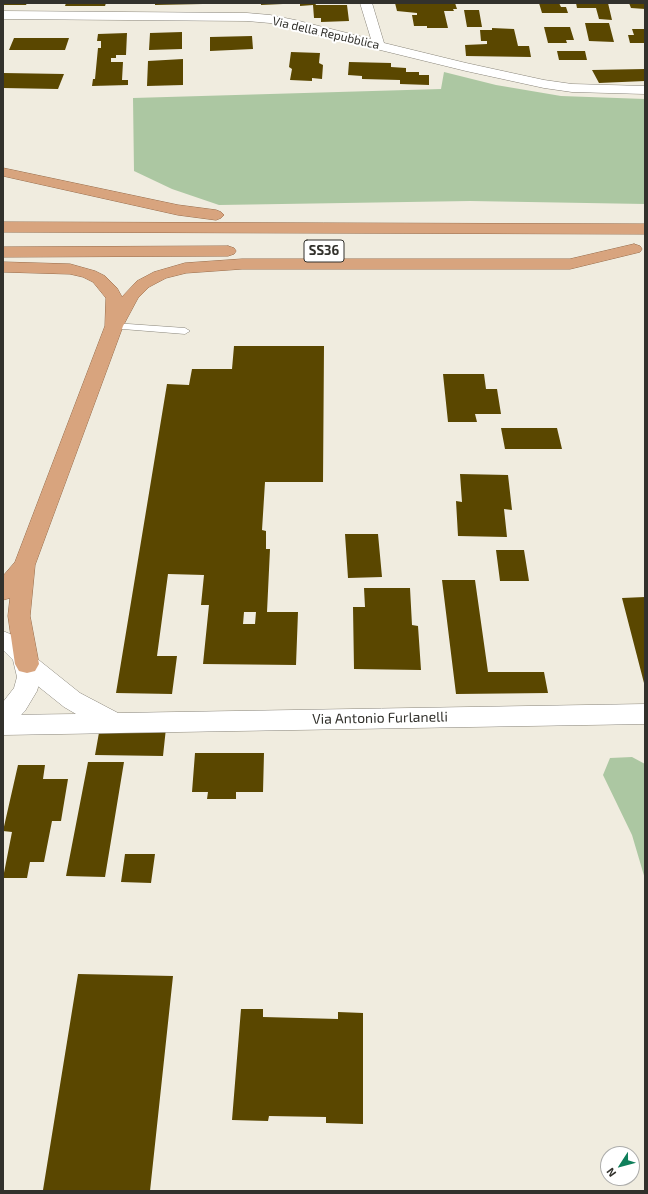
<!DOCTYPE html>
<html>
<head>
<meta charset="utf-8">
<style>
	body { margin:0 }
	#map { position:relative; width:648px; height:1194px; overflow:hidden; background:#f0ecdf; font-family:"Exo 2",sans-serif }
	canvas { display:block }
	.frame { position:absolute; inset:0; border:4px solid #32312c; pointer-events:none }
	.north { position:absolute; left:600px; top:1146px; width:40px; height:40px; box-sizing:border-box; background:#fff; border:1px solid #adadab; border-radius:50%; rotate:234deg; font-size:11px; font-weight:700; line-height:16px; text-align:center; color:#32312c }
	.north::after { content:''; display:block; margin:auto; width:14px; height:18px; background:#0f7f5b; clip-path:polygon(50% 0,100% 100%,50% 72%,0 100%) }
</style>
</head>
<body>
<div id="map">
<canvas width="648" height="1194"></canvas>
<div class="frame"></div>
<div class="north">N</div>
</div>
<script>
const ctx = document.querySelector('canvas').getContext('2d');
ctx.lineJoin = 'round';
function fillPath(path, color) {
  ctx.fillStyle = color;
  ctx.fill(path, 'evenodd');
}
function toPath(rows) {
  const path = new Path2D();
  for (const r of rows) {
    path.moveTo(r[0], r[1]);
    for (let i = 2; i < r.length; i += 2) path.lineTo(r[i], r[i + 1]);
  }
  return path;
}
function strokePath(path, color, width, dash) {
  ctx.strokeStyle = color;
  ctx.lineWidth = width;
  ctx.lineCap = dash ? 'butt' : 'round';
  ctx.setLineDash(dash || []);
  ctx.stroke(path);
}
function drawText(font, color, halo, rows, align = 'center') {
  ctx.font = font + ' "Exo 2",sans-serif';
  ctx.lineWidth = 4;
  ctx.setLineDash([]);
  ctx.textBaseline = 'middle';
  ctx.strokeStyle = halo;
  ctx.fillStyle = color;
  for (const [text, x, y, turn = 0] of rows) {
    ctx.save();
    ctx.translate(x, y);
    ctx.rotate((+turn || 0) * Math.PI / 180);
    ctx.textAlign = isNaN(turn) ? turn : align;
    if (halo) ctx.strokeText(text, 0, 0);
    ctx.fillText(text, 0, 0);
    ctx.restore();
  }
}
const green = toPath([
	[444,72,496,85,561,96,645,99,645,204,470,201,219,205,172,189,134,171,133,98,441,89],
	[632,757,645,764,645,879,632,835,603,775,610,758]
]);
const building = toPath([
	[3,3,27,3,26,5,3,5],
	[66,3,106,3,105,6,65,6],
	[155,3,203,3,203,4,155,5],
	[261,3,283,3,283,4,261,5],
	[300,3,315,3,316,5,347,5,349,21,321,22,321,18,314,18,313,5,300,6],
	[395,3,455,3,457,9,453,9,454,11,444,11,448,28,427,28,427,26,414,26,412,15,417,15,417,13,397,11],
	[539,3,559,3,561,7,566,7,568,13,542,13],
	[576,3,608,3,612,20,599,19,596,8,577,8],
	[629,3,645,3,645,9,631,8],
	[464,10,479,10,482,27,467,27],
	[585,23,609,23,614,42,589,41],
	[544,27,570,27,574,40,566,40,567,43,548,43],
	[492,28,514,29,518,46,529,46,531,57,466,56,465,45,487,44,487,41,481,41,480,30,492,30],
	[632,29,645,29,645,43,630,43,628,35,634,35],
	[182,32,182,49,149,50,150,33],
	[127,33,126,55,116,55,116,58,111,58,111,62,123,62,122,80,128,80,128,85,92,86,93,79,95,79,98,48,101,48,101,41,97,41,98,34],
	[252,36,253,49,210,51,210,37],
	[14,38,69,38,65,50,9,50],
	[557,51,585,51,587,60,559,60],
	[291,52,320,53,319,63,323,65,322,79,312,78,312,81,290,80,292,69,289,67],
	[183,59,183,85,147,86,148,61],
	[349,62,391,63,391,67,406,68,406,72,419,72,419,75,429,75,429,85,400,84,400,80,362,79,362,76,348,75],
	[645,69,645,81,599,83,592,70],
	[3,73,64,74,58,89,3,88],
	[234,346,324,346,323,482,265,482,262,530,266,531,266,549,270,549,267,612,298,612,296,665,203,664,209,605,201,605,204,575,168,574,157,656,177,656,172,694,116,693,167,384,189,385,192,369,232,369],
	[244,612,256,612,255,624,243,624],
	[443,374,484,374,486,389,497,389,501,414,475,414,477,422,448,422],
	[501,428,557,428,562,449,505,449],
	[460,474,508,475,512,510,504,509,507,537,458,536,456,501,462,502],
	[345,534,378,534,382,577,348,578],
	[496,550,524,550,529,581,500,581],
	[442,580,475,580,488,672,544,672,548,693,456,694],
	[364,588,410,588,412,625,418,626,421,670,354,669,353,607,365,607],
	[645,597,645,683,644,683,622,598],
	[100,727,166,728,163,756,95,755],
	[195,753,264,753,263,792,236,792,236,799,207,799,208,792,192,792],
	[88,762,124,762,105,877,66,876],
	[18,765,45,765,43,779,68,779,61,821,52,821,44,862,30,862,27,878,3,878,12,832,3,831],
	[125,854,155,854,151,883,121,882],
	[78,974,173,976,150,1191,43,1190],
	[241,1009,263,1009,263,1017,338,1019,338,1012,363,1013,363,1124,326,1123,326,1117,269,1116,268,1121,232,1120]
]);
const service = toPath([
	[114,323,185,328,190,331,185,334,110,328,109,326,114,323]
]);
const minor = toPath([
	[360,3,372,3,384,43,466,63,544,80,572,84,645,86,645,94,572,92,544,88,466,71,270,23,247,21,3,19,3,11,247,13,270,15,295,20,371,39,360,3]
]);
const tertiary = toPath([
	[27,655,35,657,80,693,118,713,645,704,645,724,3,735,3,715,76,714,64,707,19,671,15,664,19,657,27,655]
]);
const secondary = toPath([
	[3,631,22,639,30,647,39,664,41,677,37,691,25,711,12,724,3,727,3,702,14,688,17,677,13,660,3,650,3,631]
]);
const trunk = toPath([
	[3,168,178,205,216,210,221,212,224,215,221,218,216,220,178,215,3,176,3,168],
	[3,222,645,224,645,234,3,232,3,222],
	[634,244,640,246,642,249,640,252,570,269,242,269,186,273,166,278,149,287,138,298,123,326,35,565,30,616,39,664,35,671,27,673,19,671,15,664,8,616,10,598,3,600,3,576,15,562,105,326,106,298,93,282,83,277,70,274,3,272,3,262,70,264,95,271,105,276,117,288,122,297,137,281,154,272,185,263,242,259,570,259,634,244],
	[228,246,234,248,236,251,234,254,228,256,3,257,3,247,228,246]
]);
const farStreetnames = [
	["Via della Repubblica",326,33,13]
];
const shields = [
	[324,251,40]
];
const shieldNames = [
	["SS36",324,251]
];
const streetNames = [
	["Via Antonio Furlanelli",380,718,-1]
];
fillPath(green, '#acc7a2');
fillPath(building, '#5a4700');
strokePath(service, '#89857a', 1);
strokePath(minor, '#89857a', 1);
strokePath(tertiary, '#89857a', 1);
strokePath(secondary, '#89857a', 1);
strokePath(trunk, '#976d4c', 1);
fillPath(service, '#fff');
fillPath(minor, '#fff');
fillPath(tertiary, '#fff');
fillPath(secondary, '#fff');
fillPath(trunk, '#d8a47e');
drawText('12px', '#32312c', '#fff', farStreetnames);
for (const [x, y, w] of shields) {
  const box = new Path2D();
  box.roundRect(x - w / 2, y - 11, w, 22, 3);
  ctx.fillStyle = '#fff';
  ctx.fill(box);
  strokePath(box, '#32312c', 1);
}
drawText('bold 13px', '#32312c', null, shieldNames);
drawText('14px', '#32312c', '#fff', streetNames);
</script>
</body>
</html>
